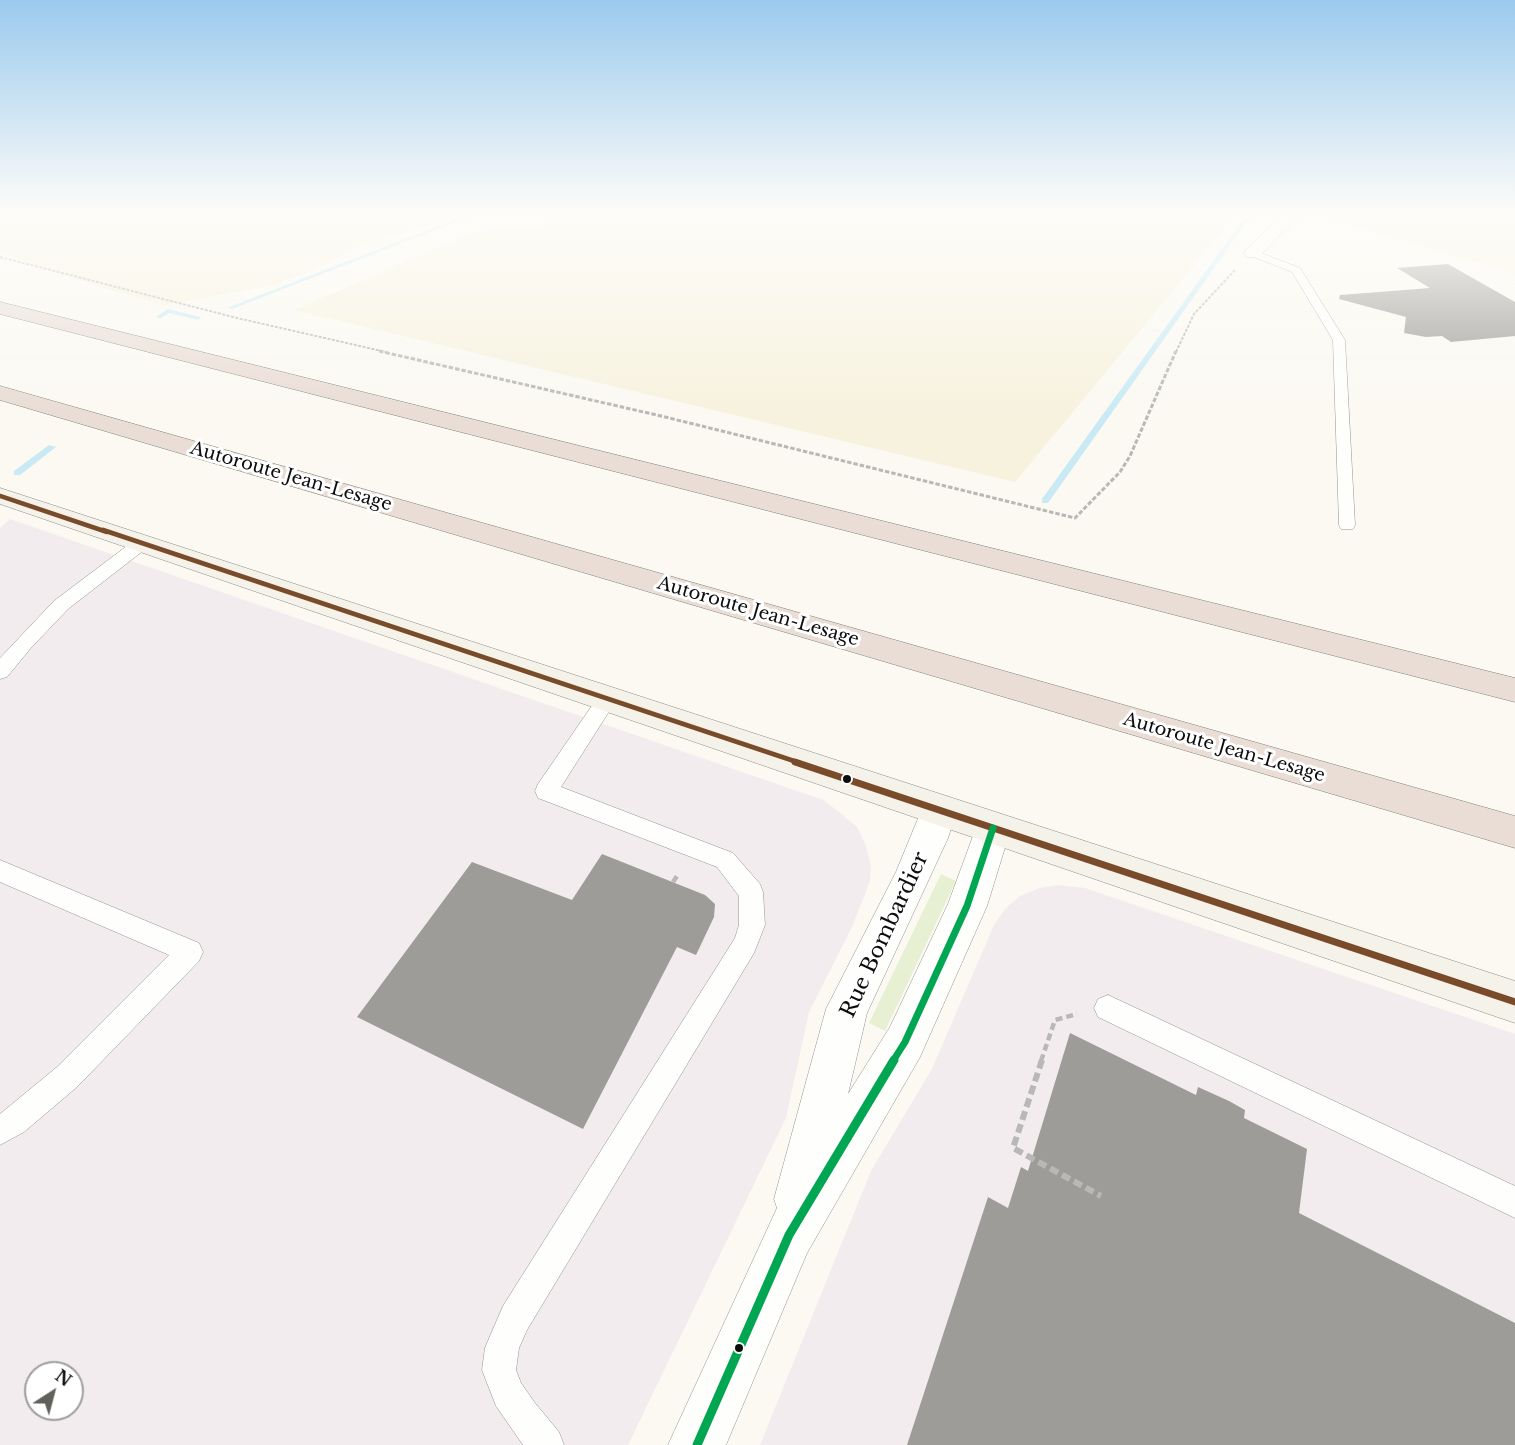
<!DOCTYPE html>
<html>
<head>
<meta charset="utf-8">
<style>
	body { margin:0 }
	#map { position:relative; width:1515px; height:1445px; overflow:hidden; background:#fbf9f2; font-family:"Libre Baskerville",serif }
	canvas { display:block }
	.north { position:absolute; left:24px; top:1361px; width:60px; height:60px; box-sizing:border-box; background:#fff; border:2px solid #9e9e9e; border-radius:50%; rotate:36deg; font-size:16px; font-weight:700; line-height:24px; text-align:center; color:#0d0d0d }
	.north::after { content:''; display:block; margin:auto; width:21px; height:27px; background:#60605d; clip-path:polygon(50% 0,100% 100%,50% 72%,0 100%) }
</style>
</head>
<body>
<div id="map">
<canvas width="1515" height="1445"></canvas>
<div class="north">N</div>
</div>
<script>
const ctx = document.querySelector('canvas').getContext('2d');
ctx.lineJoin = 'round';
function fillPath(path, color) {
  ctx.fillStyle = color;
  ctx.fill(path, 'evenodd');
}
function toPath(rows) {
  const path = new Path2D();
  for (const r of rows) {
    path.moveTo(r[0], r[1]);
    for (let i = 2; i < r.length; i += 2) path.lineTo(r[i], r[i + 1]);
  }
  return path;
}
function strokePath(path, color, width, dash) {
  ctx.strokeStyle = color;
  ctx.lineWidth = width;
  ctx.lineCap = dash ? 'butt' : 'round';
  ctx.setLineDash(dash || []);
  ctx.stroke(path);
}
function drawText(font, color, halo, rows, align = 'center') {
  ctx.font = font + ' "Libre Baskerville",serif';
  ctx.lineWidth = 6;
  ctx.setLineDash([]);
  ctx.textBaseline = 'middle';
  ctx.strokeStyle = halo;
  ctx.fillStyle = color;
  for (const [text, x, y, turn = 0] of rows) {
    ctx.save();
    ctx.translate(x, y);
    ctx.rotate((+turn || 0) * Math.PI / 180);
    ctx.textAlign = isNaN(turn) ? turn : align;
    if (halo) ctx.strokeText(text, 0, 0);
    ctx.fillText(text, 0, 0);
    ctx.restore();
  }
}
const industrial = toPath([
	[10,519,803,793,824,800,857,827,866,846,871,866,870,881,852,927,809,1012,786,1118,628,1445,0,1445,0,528],
	[36,1373,72,1373,72,1409,36,1409],
	[1058,885,1085,888,1515,1034,1515,1445,760,1445,871,1171,932,1069,994,925,1005,909,1020,896,1040,888]
]);
const farmland = toPath([
	[0,212,462,212,423,227,357,246,323,266,274,285,164,305,100,287,0,253],
	[550,212,1238,212,1015,482,294,310,477,231,541,228],
	[1515,212,1515,274,1309,213,1309,212]
]);
const green = toPath([
	[941,874,956,881,885,1031,869,1023]
]);
const stream = toPath([
	[474,212,482,212,232,309,227,308,474,212],
	[1252,212,1258,212,1246,223,1048,503,1042,503,1042,499,1242,221,1252,212],
	[168,309,200,317,201,318,198,320,169,313,161,318,157,318,157,316,168,309],
	[49,445,56,447,20,475,14,475,14,471,49,445]
]);
const building = toPath([
	[1448,264,1515,302,1515,336,1451,342,1442,336,1426,337,1404,333,1406,317,1339,299,1340,295,1430,288,1397,268],
	[602,854,705,895,715,904,714,917,696,955,677,947,583,1129,357,1017,472,862,572,900],
	[1070,1033,1196,1095,1198,1087,1229,1101,1245,1110,1244,1118,1307,1149,1299,1213,1515,1323,1515,1445,907,1445,988,1197,1008,1208,1021,1167,1028,1171]
]);
const pathFar3 = toPath([
	[0,257,237,318,386,352],
	[1176,352,1194,314,1235,270]
]);
const pathFar2 = toPath([
	[379,351,661,416,1075,518,1120,472,1130,456,1176,351]
]);
const pathFar1 = toPath([
	[673,882,679,873],
	[1041,1061,1055,1020,1077,1014]
]);
const path = toPath([
	[1042,1060,1013,1148,1101,1196]
]);
const lane = toPath([
	[1253,250,1300,268,1345,340,1355,525,1353,529,1341,529,1339,525,1333,340,1292,272,1249,255,1249,251,1253,250],
	[142,538,148,539,151,543,148,547,68,609,30,649,7,677,0,679,0,658,54,601,136,539,142,538],
	[607,691,614,694,617,699,561,787,733,853,760,884,763,892,765,925,754,953,527,1330,519,1348,516,1370,521,1383,535,1403,559,1432,564,1445,523,1445,496,1406,482,1370,485,1348,490,1336,503,1306,735,938,739,925,739,896,717,867,538,798,535,791,538,784,600,694,607,691],
	[0,860,199,943,203,952,199,961,77,1087,24,1132,0,1145,0,1114,57,1067,169,955,0,882,0,860],
	[1108,995,1515,1186,1515,1218,1098,1017,1094,1008,1098,999,1108,995]
]);
const street = toPath([
	[1284,212,1302,212,1259,257,1247,257,1244,253,1247,249,1284,212],
	[939,795,952,799,957,810,948,838,867,1013,848,1094,890,1027,948,904,980,817,993,813,1006,817,1011,828,987,906,920,1057,807,1253,726,1445,668,1445,777,1208,774,1199,826,1009,896,872,926,799,939,795]
]);
const secondary = toPath([
	[0,488,1515,981,1515,1023,0,504,0,488]
]);
const highway = toPath([
	[0,302,1515,678,1515,702,0,314,0,302],
	[0,386,1515,816,1515,848,0,400,0,386]
]);
const bus1Far2 = toPath([
	[0,496,107,532]
]);
const bus1Far1 = toPath([
	[103,530,800,763]
]);
const bus1 = toPath([
	[795,762,1515,1002]
]);
const bus2Far1 = toPath([
	[893,1061,905,1042,967,906,993,828]
]);
const bus2 = toPath([
	[697,1445,789,1235,894,1060]
]);
const markers = [
	[847,779,5,"#0d0d0d"],
	[739,1348,5,"#0d0d0d"]
];
const streetNames = [
	["Autoroute Jean-Lesage",291,477,16],
	["Autoroute Jean-Lesage",758,612,16],
	["Autoroute Jean-Lesage",1224,748,16]
];
const nearStreetnames = [
	["Rue Bombardier",885,935,-65]
];
fillPath(industrial, '#f2ecef');
fillPath(farmland, '#f7f2de');
fillPath(green, '#e7f0d2');
fillPath(stream, '#c9eaf4');
fillPath(building, '#9e9c98');
strokePath(lane, '#949390', 1);
strokePath(street, '#949390', 1);
strokePath(secondary, '#8b8a87', 1);
strokePath(highway, '#81817d', 1);
strokePath(pathFar3, '#b8b8b6', 2, [3, 1.5]);
strokePath(pathFar2, '#b8b8b6', 3, [4.5, 2]);
strokePath(pathFar1, '#b8b8b6', 4.5, [7, 4]);
strokePath(path, '#b8b8b6', 6, [9, 4.5]);
fillPath(lane, '#fefefd');
fillPath(street, '#fefefd');
fillPath(secondary, '#f5f2ea');
fillPath(highway, '#e9ddd5');
strokePath(bus1Far2, '#7a4b2a', 4.5);
strokePath(bus1Far1, '#7a4b2a', 5);
strokePath(bus1, '#7a4b2a', 7);
strokePath(bus2Far1, '#00a651', 7);
strokePath(bus2, '#00a651', 9);
const sky = ctx.createLinearGradient(0, 0, 0, 415);
sky.addColorStop(0, '#9bcaed');
sky.addColorStop(0.51, '#fdfcf9');
sky.addColorStop(1, '#fdfcf900');
ctx.fillStyle = sky;
ctx.fillRect(0, 0, 1515, 415);
for (const [x, y, r, color] of markers) {
  const dot = new Path2D();
  dot.arc(x, y, r, 0, 2 * Math.PI);
  ctx.fillStyle = color;
  ctx.fill(dot);
  strokePath(dot, '#fff', 2);
}
drawText('18px', '#0d0d0d', '#fff', streetNames);
drawText('21px', '#0d0d0d', '#fff', nearStreetnames);
</script>
</body>
</html>
